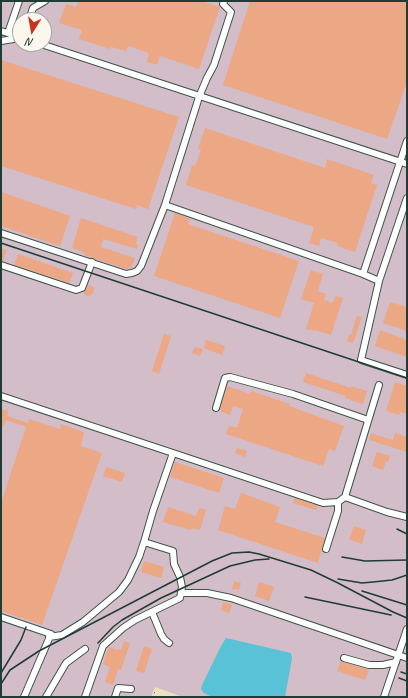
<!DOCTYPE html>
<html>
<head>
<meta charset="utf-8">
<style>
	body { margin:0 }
	#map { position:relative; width:408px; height:698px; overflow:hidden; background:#ece0be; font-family:Caveat,sans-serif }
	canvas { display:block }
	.frame { position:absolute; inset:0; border:2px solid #1f3d34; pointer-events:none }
	.north { position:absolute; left:12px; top:12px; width:40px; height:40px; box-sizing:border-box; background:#fbf7ec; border:1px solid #a3ada2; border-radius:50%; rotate:191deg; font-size:11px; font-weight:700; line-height:16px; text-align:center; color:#1f3d34 }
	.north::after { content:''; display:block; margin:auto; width:14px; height:18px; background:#c8321e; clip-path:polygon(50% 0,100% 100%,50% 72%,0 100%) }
</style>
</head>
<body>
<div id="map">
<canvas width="408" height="698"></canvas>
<div class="frame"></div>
<div class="north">N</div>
</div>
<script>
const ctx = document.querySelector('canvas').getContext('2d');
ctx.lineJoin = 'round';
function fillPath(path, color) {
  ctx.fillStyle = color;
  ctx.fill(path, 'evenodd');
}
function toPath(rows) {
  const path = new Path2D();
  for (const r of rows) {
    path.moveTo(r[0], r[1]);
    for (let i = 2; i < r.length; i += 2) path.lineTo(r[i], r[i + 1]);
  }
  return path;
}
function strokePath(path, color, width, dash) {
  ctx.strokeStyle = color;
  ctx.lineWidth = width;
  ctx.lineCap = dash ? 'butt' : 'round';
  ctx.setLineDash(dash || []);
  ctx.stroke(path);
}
const industrial = toPath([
	[1,1,407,1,407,697,183,697,155,687,151,697,1,697],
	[20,20,44,20,44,44,20,44]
]);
const water = toPath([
	[226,638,291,653,292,658,285,697,212,697,204,693,201,689,202,685,221,646]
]);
const building = toPath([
	[78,1,204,1,204,2,220,7,199,69,160,56,157,64,154,64,147,62,149,53,128,46,126,51,111,47,110,49,79,39,82,30,59,23,66,4,76,7],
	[250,1,407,1,407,82,387,139,223,85],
	[1,60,179,117,148,209,137,205,136,209,1,166],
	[205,128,325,168,327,159,374,175,371,183,377,185,355,252,337,246,338,243,321,238,319,246,309,243,314,227,186,185,192,165,195,166,201,150,198,149],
	[1,192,70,216,60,246,1,226],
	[175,213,190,219,188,224,299,261,280,318,154,276],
	[81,218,138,237,136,244,138,245,137,249,103,239,101,247,135,258,131,268,126,269,84,255,85,253,72,248],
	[1,248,7,250,3,261,1,261],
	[18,254,73,273,69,283,14,265],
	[311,270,323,274,318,291,326,294,324,300,332,303,336,296,343,298,331,335,315,330,315,331,306,329,314,303,301,299],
	[88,285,92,286,94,289,93,293,89,296,85,295,83,292,86,290],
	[390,302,407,307,407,331,383,323],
	[357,316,362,317,353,343,347,341,349,334,351,335],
	[380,330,407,340,407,357,375,346],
	[164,334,171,336,159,374,152,371],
	[206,340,225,346,222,355,204,348],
	[195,347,203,349,200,356,192,353],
	[306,373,351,388,351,386,367,391,363,404,345,398,346,396,303,382],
	[395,382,407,386,407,414,400,412,399,415,386,411],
	[227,386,250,394,251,391,290,404,289,406,344,426,335,451,329,449,323,466,226,434,229,426,237,428,243,409,233,406,230,415,220,411],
	[1,409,8,411,7,416,28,423,29,419,60,429,61,424,84,432,81,446,102,453,42,625,1,611,1,503,26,427,6,420,1,431],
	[371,433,393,440,395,433,407,437,407,452,369,440],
	[237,448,247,451,245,457,235,453],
	[377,452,390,456,388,462,386,461,383,470,372,466],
	[175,462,224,478,219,493,170,477],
	[106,467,125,473,122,482,103,476],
	[241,493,280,507,275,522,325,538,318,563,218,530,225,506,235,509],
	[295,498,318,506,316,510,293,503],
	[168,507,196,516,199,508,206,510,200,530,192,528,191,530,163,522],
	[354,526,366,530,362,544,349,539],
	[144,561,164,567,161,578,141,572],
	[234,581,241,583,239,590,232,589],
	[259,582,274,587,269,601,255,596],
	[223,602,232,605,229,613,221,610],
	[124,641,130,643,121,670,118,669,113,685,105,682,110,667,103,664,109,647,118,650,118,649,121,650],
	[144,646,152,649,144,673,136,671],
	[341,661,369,670,365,680,337,671]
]);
const path = toPath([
	[153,697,155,691]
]);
const minor = toPath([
	[29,20,33,8,45,1],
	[1,31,20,37],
	[8,33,19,1],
	[1,41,20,38],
	[41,44,407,164],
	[407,198,379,281,361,360,407,375],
	[165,205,363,274],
	[1,233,126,274,132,273,137,271,141,266,165,205,199,97,207,78,214,65,231,12,223,4,224,1],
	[1,265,76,290,82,288,92,262],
	[379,281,363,274,407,141],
	[1,396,173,453,153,511,144,542,173,551,174,564,180,577,182,587,180,598,135,620,123,628,103,646,85,697],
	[216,408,225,378,230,377,293,394,368,420],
	[173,453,323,503,338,502,345,497,379,385],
	[345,497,387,512,407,517],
	[326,549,338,511,338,502],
	[182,593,207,593,231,598,407,658],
	[152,612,161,634,164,639,169,643],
	[1,617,51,634,24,697],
	[49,637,62,635,83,622,119,592,128,580,139,557,144,542],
	[344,658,369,665,383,665,396,662],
	[46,697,66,663,85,649],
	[115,697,118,688,131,689],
	[384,697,407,629]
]);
const rail = toPath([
	[1,243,407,378],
	[397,529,407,534],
	[342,557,365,561,407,560],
	[338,579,362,583,373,582,392,580,407,575],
	[362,591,407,605],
	[305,597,391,615],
	[98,643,113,627,122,620,161,598,230,566,255,560,269,559],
	[401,672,407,674],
	[1,673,21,640,26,627],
	[399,678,407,681],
	[1,684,10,670,39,651,212,561,232,553,249,552,259,554,311,570,338,583,393,612,407,618]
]);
fillPath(industrial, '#d2bdc8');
fillPath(water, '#59c2d6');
fillPath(building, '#eca785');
strokePath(minor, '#3e5549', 8);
strokePath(path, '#3e5549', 1, [1, 3]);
strokePath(minor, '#fff', 6);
strokePath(rail, '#1f3d34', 1.5);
</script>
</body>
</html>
